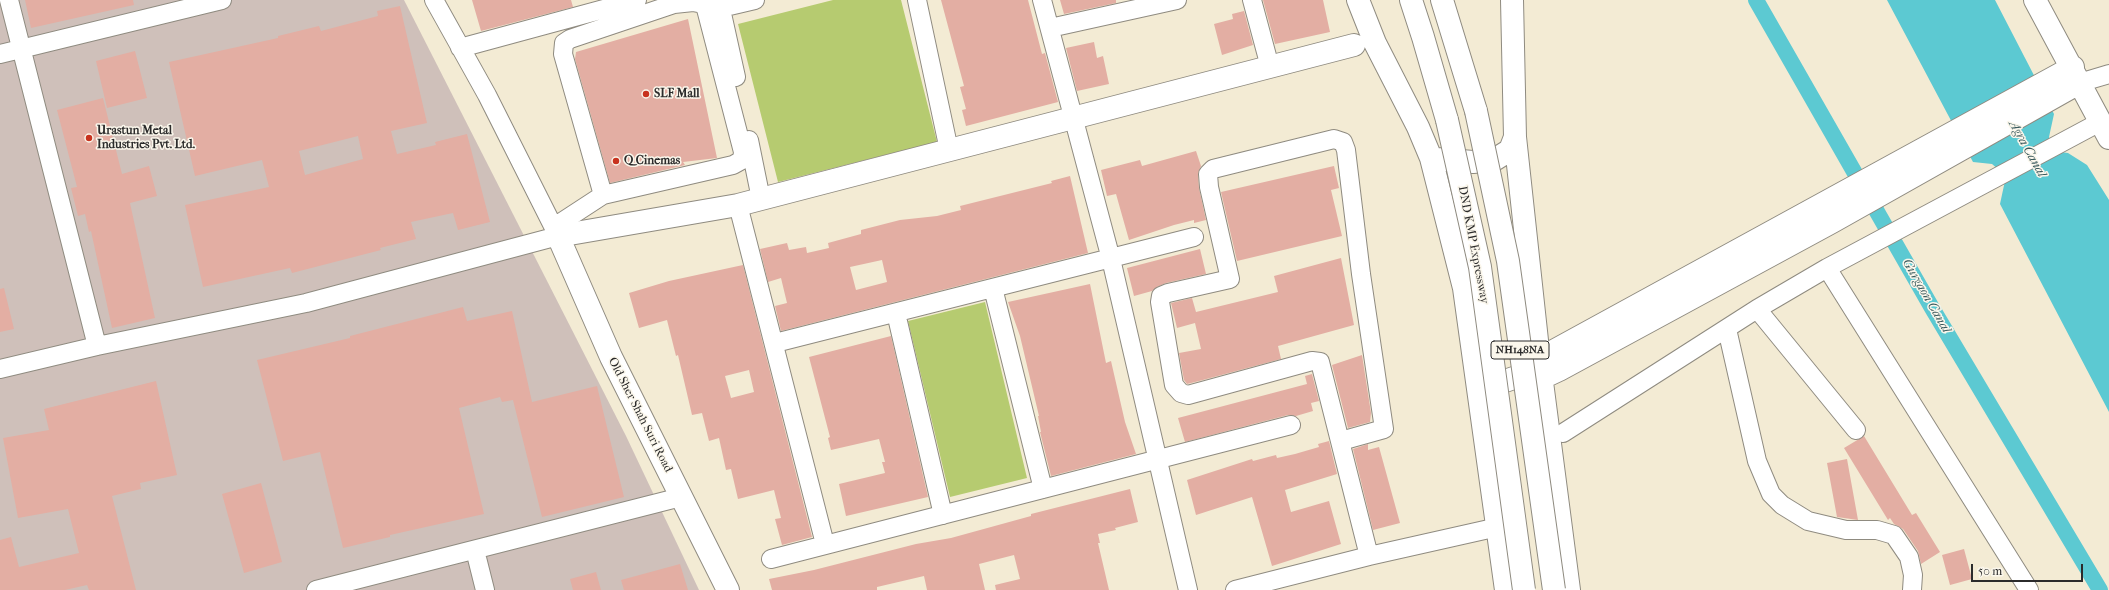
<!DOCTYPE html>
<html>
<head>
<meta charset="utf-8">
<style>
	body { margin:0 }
	#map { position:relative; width:2109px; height:590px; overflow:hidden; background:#f3ebd4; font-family:"IM FELL French Canon",serif }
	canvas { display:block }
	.scale { position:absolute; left:1971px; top:564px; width:112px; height:18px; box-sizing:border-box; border:2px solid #2b2b2b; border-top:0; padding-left:5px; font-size:12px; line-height:14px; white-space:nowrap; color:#2b2b2b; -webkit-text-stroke:3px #fbf7ec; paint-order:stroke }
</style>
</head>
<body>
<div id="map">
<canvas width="2109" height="590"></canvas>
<div class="scale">50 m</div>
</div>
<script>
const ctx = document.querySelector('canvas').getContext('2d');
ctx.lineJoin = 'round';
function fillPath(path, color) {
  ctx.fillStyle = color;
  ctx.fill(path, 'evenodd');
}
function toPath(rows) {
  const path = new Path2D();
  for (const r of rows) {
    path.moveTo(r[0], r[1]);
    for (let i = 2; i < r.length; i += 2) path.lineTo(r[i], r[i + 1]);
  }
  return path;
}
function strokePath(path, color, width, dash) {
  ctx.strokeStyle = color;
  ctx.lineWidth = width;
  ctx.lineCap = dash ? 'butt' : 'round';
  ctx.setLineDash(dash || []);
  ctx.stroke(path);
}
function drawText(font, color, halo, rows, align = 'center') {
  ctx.font = font + ' "IM FELL French Canon",serif';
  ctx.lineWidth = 3;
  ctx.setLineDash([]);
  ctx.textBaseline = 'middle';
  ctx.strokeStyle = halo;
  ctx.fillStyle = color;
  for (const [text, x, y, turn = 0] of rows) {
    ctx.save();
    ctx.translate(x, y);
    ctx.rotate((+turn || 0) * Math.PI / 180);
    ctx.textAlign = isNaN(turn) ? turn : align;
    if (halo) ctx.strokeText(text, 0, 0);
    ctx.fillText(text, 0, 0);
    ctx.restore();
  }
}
const industrial = toPath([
	[0,0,404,0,626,436,699,590,0,590]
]);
const green = toPath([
	[833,0,901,0,937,142,778,182,738,24],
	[985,302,1027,478,950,497,908,321]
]);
const water = toPath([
	[1887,0,1995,0,2054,114,2049,137,2053,151,2068,153,2087,165,2109,200,2109,412,2000,204,2006,176,1992,164,1973,162]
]);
const canal = toPath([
	[1756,0,1932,308,2100,590]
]);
const building = toPath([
	[25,0,133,0,134,5,31,28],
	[472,0,571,0,573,7,481,31],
	[941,0,1028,0,1042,54,1045,53,1058,102,966,126,962,110,966,109,960,87,964,86],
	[1060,0,1116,0,1116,3,1064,14],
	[1263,0,1323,0,1330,32,1275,44],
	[400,6,427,123,391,131,397,154,436,145,435,142,467,134,490,222,458,230,453,213,411,222,416,239,380,248,381,250,292,273,290,268,203,287,185,205,269,187,262,160,195,176,169,62,278,38,278,36,319,26,321,31,378,16,377,11],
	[358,136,363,159,305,175,299,151],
	[1244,11,1253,45,1222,55,1214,24,1233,19,1232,14],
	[688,19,717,158,683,162,685,165,610,183,575,59,576,52],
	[1094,42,1097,58,1103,56,1109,84,1077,91,1066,48],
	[135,51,147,98,107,108,96,61],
	[103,98,122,174,149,166,157,196,130,203,155,318,112,328,91,231,89,232,85,214,78,216,71,188,77,187,57,110],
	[1196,151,1201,166,1198,174,1199,188,1206,220,1194,223,1194,220,1174,225,1129,240,1116,194,1107,196,1101,170,1140,160,1142,166],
	[1334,166,1339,188,1331,190,1342,236,1237,261,1221,192],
	[1070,176,1088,253,781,331,775,306,787,303,781,278,768,282,760,249,787,243,789,250,806,247,807,253,829,248,828,243,861,234,861,230,900,220,937,216,961,210,960,206,1052,183,1051,181],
	[882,260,887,282,856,290,850,267],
	[1200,249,1206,274,1166,283,1157,287,1152,291,1134,296,1127,268],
	[1341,258,1354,325,1278,346,1281,359,1199,381,1187,384,1184,380,1179,353,1201,349,1195,323,1177,328,1171,303,1192,298,1196,312,1278,292,1274,276],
	[743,265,812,537,782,545,775,519,781,518,774,490,738,499,731,469,726,470,719,438,709,441,702,413,692,415,678,355,676,356,667,320,639,328,629,293,669,281],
	[749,370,754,392,731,398,725,376],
	[1090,284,1106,363,1111,361,1125,422,1136,454,1051,476,1040,432,1041,432,1038,416,1039,416,1020,336,1008,302],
	[4,288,14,329,0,332,0,289],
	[463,307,467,321,512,311,532,402,597,386,624,497,542,517,513,400,502,402,500,397,459,408,484,514,390,535,390,537,343,548,320,452,283,461,257,360,350,338,350,336],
	[891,336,928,497,846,516,839,484,885,473,882,462,885,462,879,439,831,450,828,438,830,437,809,357],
	[1362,355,1371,413,1370,422,1348,428,1332,365],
	[1312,374,1319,401,1311,403,1313,411,1296,416,1288,415,1185,442,1178,418,1307,384,1305,376],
	[156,381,177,475,140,483,141,489,112,496,136,590,89,590,87,585,65,590,0,590,0,540,11,537,19,567,79,553,68,509,18,518,3,438,49,430,44,409],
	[1864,436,1912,515,1916,513,1940,552,1921,564,1918,551,1903,529,1894,524,1890,518,1888,520,1844,448],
	[1329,441,1337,474,1285,490,1291,512,1329,501,1341,544,1272,566,1252,497,1196,515,1187,480,1252,459,1253,461,1276,455,1277,458,1295,454,1319,447,1318,444],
	[1368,444,1368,450,1379,447,1400,523,1373,530,1353,449],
	[1847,459,1858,520,1837,517,1827,463],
	[261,483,282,562,244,573,222,494],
	[1130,489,1138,522,1115,528,1116,530,1098,534,1100,543,1098,543,1109,590,996,590,995,585,1020,579,1014,555,979,564,985,590,927,590,924,576,877,587,877,590,772,590,769,579,814,570,916,544,951,538,1031,516,1031,514],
	[1964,549,1972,579,1950,585,1942,555],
	[680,564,688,590,624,590,621,580],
	[596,572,601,590,573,590,570,579]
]);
const street = toPath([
	[9,0,97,346],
	[719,0,736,77],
	[917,0,949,150],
	[1042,0,1111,259,1188,590],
	[1252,0,1270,67],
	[721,8,755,0],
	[1050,28,1177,0],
	[460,48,637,0],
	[0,54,222,0],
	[2079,83,2109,74],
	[749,140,761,199],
	[738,205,825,544],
	[554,227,603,195,733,165,742,160,743,152,706,9,703,4,693,2,674,4,570,39,564,43,563,54,603,195],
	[1827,268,2029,590],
	[993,288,1043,489],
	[1757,309,1856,430],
	[896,313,943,515],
	[1727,329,1757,461,1771,494,1782,505,1808,521,1846,530,1877,530,1894,535,1909,557,1913,575,1912,590],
	[775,343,1194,237],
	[0,369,97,346,306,303,558,236,487,95,434,0],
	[1563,433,1757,309,1827,268,2100,122],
	[1341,441,1384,429,1361,274,1346,150,1343,142,1334,139,1213,169,1208,174,1209,187,1230,279,1168,293,1161,296,1160,302,1174,385,1181,393,1188,395,1312,361,1320,362,1369,556],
	[475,550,485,590],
	[771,559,1291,425],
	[316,590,681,497],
	[1235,590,1369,556,1498,527]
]);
const secondary = toPath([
	[1358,0,1375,43,1418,127,1431,158,1464,288,1506,590],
	[2035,0,2109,138],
	[1515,137,1539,359,1569,590],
	[1437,159,1473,162,1494,160,1510,150,1515,137,1512,0],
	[1531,372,1542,378,1559,370,1832,222,2079,83],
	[1479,390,1531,372,1539,359,2073,67],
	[728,590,611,357,558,236,738,205,1354,45]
]);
const highway = toPath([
	[1411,0,1423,37,1447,120],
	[1442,0,1476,111]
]);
const highwayBridge = toPath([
	[1476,111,1508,261,1554,590],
	[1447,120,1480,267,1524,590]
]);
const markers = [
	[646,94,4,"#c8321e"],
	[89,138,4,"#c8321e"],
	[616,161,4,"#c8321e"]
];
const shields = [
	[1520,350,58]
];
const shieldNames = [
	["NH148NA",1520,350]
];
const poiNames = [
	["SLF Mall",654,94],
	["Urastun Metal",97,131],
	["Industries Pvt. Ltd.",97,145],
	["Q Cinemas",624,161]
];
const streetNames = [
	["DND KMP Expressway",1473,245,79],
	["Old Sher Shah Suri Road",640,415,63]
];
const waterNames = [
	["Agra Canal",2027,149,61],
	["Gurgaon Canal",1926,296,60]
];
fillPath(industrial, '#cfc0ba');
fillPath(green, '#b6cb70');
fillPath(water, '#5cc9d2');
strokePath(canal, '#5cc9d2', 16);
fillPath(building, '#e3aea3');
strokePath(street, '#8f8b80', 20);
strokePath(secondary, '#8f8b80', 24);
strokePath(highway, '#8f8b80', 24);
strokePath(street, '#fff', 18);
strokePath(secondary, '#fff', 22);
strokePath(highway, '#fff', 22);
strokePath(highwayBridge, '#8f8b80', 24, []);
strokePath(highwayBridge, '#fff', 22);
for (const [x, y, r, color] of markers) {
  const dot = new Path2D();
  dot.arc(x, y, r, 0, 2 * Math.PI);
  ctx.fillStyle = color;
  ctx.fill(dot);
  strokePath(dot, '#fbf7ec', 1.5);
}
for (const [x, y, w] of shields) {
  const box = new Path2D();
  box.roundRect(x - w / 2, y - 9, w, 18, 3);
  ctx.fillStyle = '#fbf7ec';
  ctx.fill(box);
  strokePath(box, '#2b2b2b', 1);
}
drawText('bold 11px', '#2b2b2b', null, shieldNames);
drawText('bold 12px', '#2b2b2b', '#fbf7ec', poiNames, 'left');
drawText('12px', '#2b2b2b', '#fbf7ec', streetNames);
drawText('italic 13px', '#3a5a5d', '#fbf7ec', waterNames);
</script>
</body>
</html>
